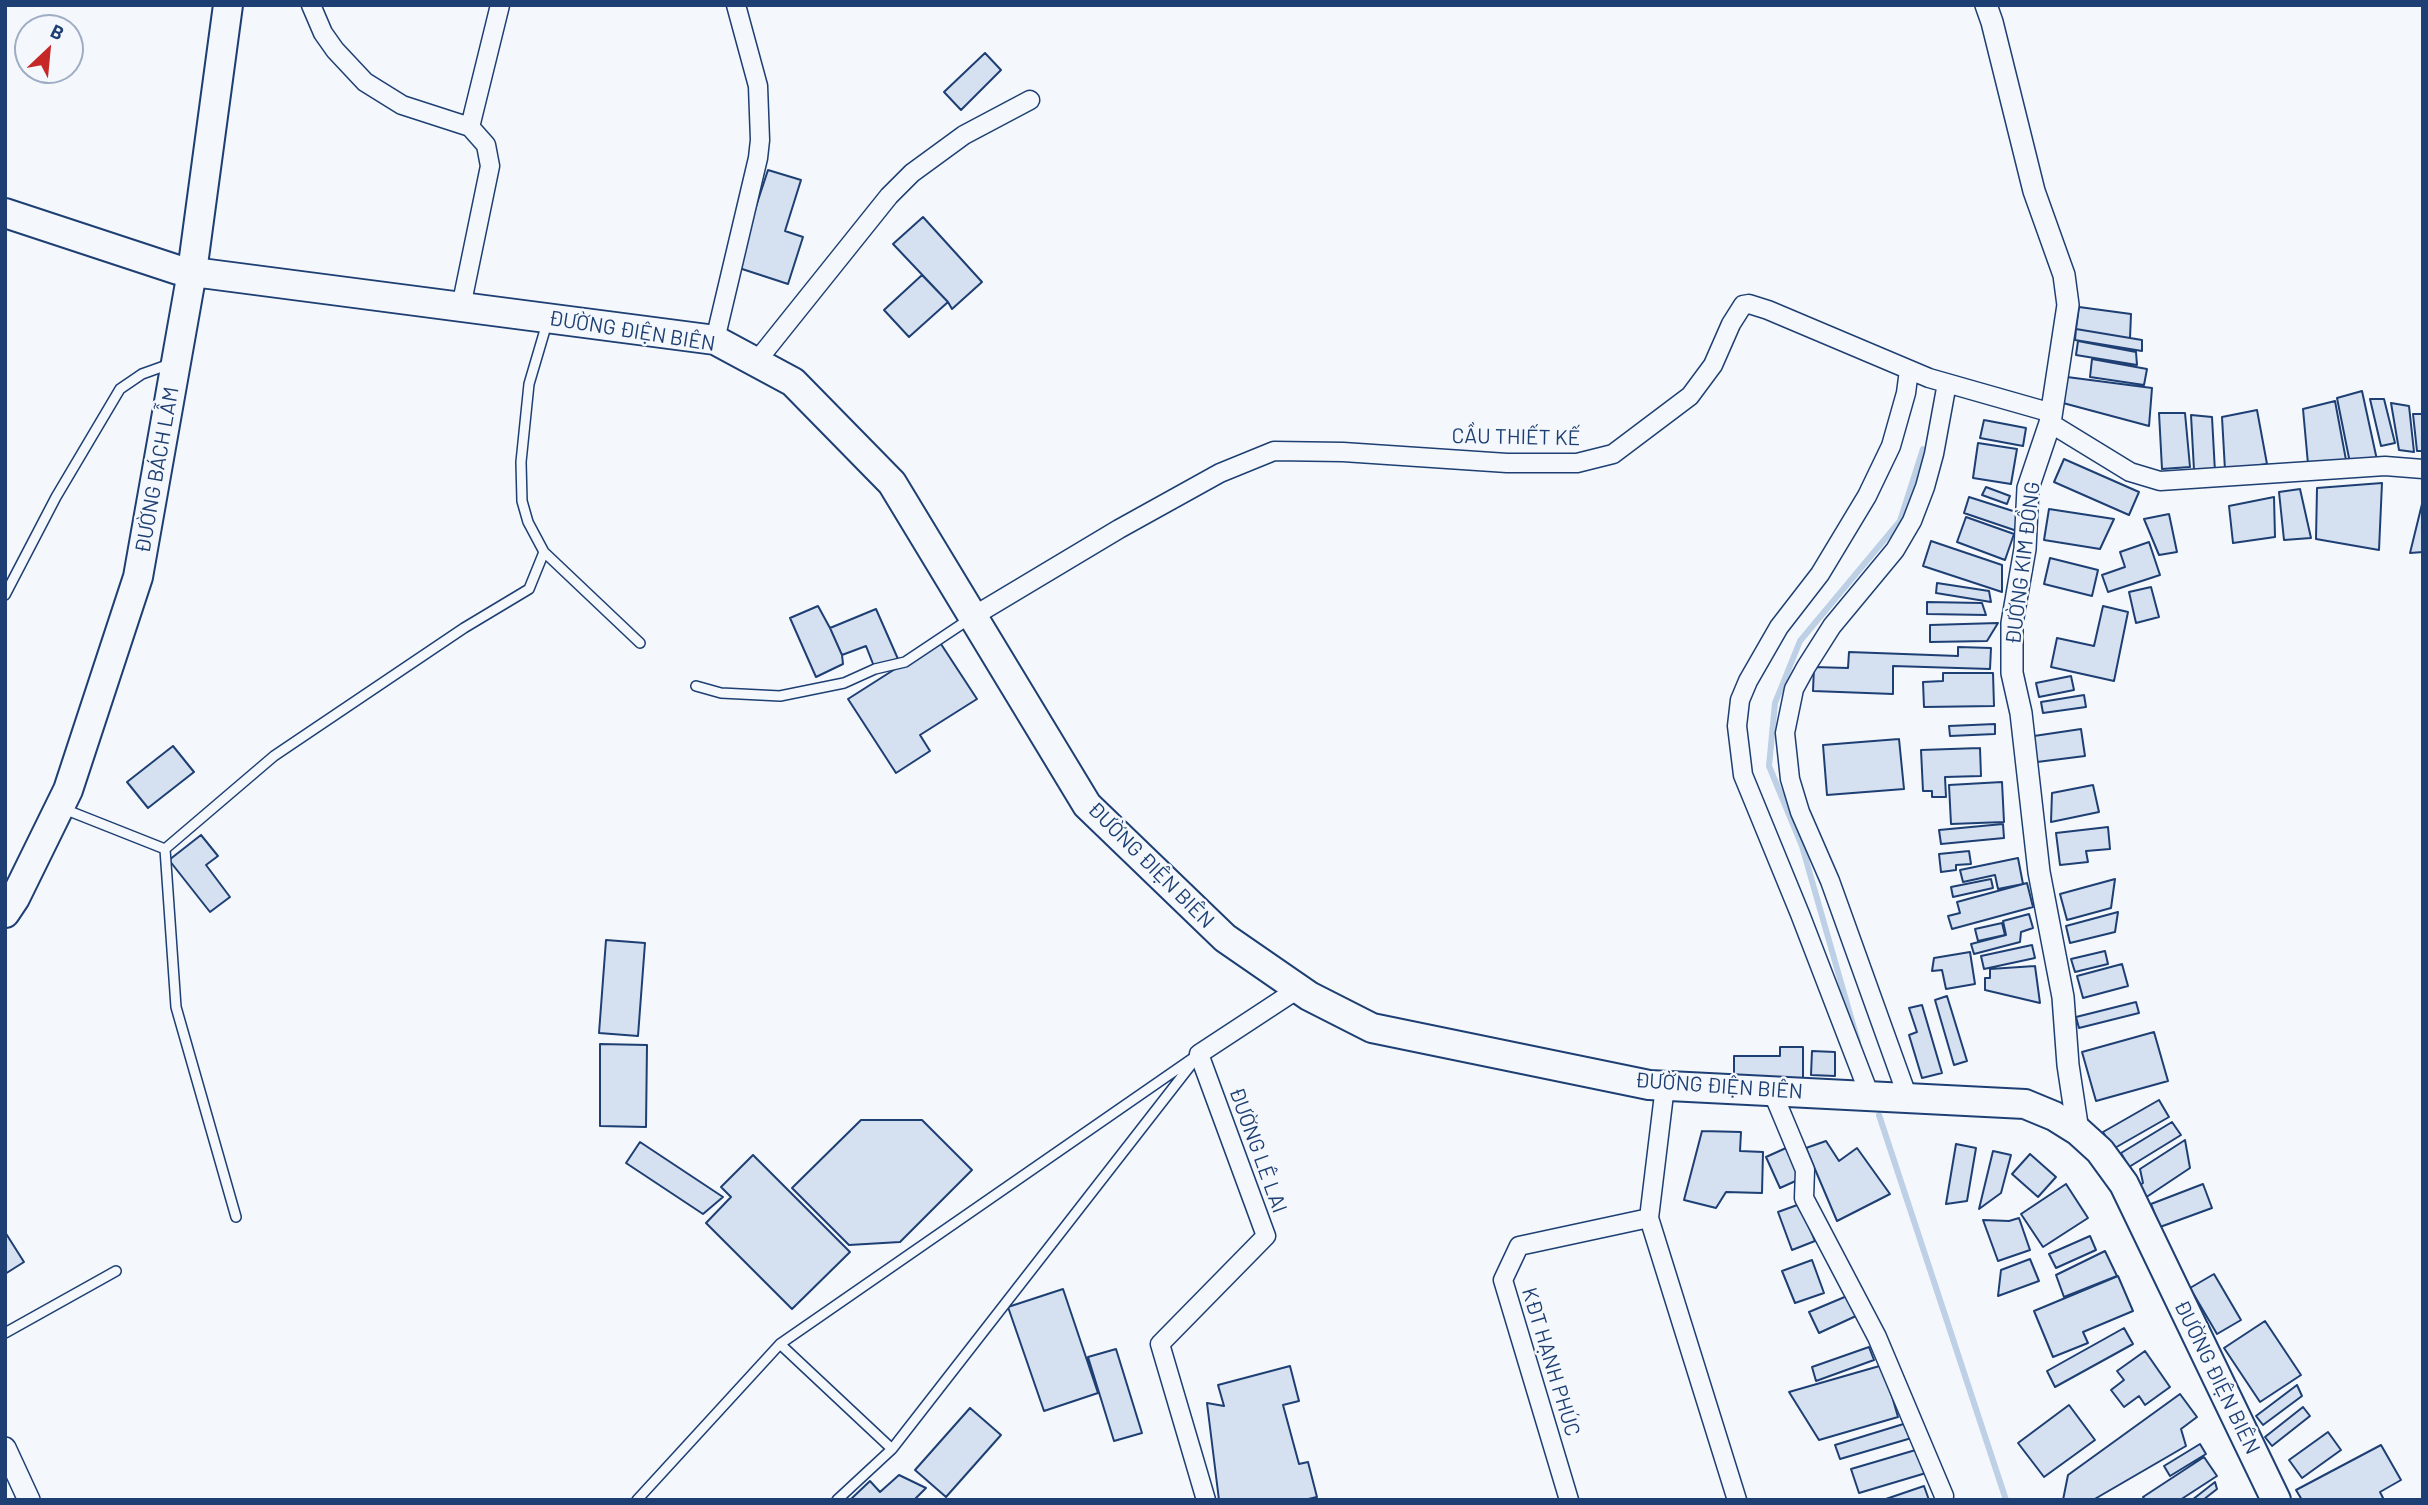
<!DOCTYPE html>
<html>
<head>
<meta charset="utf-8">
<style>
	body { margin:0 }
	#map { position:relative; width:2428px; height:1505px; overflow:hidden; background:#f4f7fb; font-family:Barlow,sans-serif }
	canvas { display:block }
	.frame { position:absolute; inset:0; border:7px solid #1d3f73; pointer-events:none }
	.north { position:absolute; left:14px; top:14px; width:70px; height:70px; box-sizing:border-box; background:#f4f7fb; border:2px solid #9eadc5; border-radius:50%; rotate:26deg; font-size:19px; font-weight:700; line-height:28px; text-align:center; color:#1d3f73 }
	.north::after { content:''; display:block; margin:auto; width:24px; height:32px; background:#c62828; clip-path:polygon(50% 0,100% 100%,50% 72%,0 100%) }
</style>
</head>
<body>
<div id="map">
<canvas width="2428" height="1505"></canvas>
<div class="frame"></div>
<div class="north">B</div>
</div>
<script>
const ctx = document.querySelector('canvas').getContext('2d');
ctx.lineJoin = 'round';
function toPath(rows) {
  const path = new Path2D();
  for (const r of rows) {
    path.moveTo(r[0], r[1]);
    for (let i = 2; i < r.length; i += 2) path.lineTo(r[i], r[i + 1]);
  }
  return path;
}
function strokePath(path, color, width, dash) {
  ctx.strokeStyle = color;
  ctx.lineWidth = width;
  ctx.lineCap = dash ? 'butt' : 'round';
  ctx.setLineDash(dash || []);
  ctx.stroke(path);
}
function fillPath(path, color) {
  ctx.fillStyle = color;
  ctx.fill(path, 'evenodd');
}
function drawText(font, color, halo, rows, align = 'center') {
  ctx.font = font + ' Barlow,sans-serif';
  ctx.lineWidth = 5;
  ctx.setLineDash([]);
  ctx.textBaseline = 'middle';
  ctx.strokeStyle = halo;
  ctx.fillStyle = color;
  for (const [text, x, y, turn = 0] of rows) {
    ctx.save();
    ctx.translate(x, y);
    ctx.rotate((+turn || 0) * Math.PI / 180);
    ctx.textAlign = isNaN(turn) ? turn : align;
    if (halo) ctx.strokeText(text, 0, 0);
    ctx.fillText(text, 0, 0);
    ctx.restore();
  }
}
const stream = toPath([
	[1858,1042,1802,846,1769,766,1775,703,1800,641,1900,521,1923,449],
	[1879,1115,2006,1500]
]);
const building = toPath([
	[985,53,1001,70,961,110,944,92,985,53],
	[768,170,801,180,785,231,803,237,788,284,736,267,768,170],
	[923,217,982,282,952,309,948,302,893,244,923,217],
	[922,275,948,302,909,337,884,310,922,275],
	[2079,307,2131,314,2130,338,2076,329,2079,307],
	[2076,329,2142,340,2142,351,2075,340,2076,329],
	[2078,341,2136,352,2137,365,2076,355,2078,341],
	[2092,359,2147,369,2144,385,2090,377,2092,359],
	[2067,377,2152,388,2149,426,2063,403,2067,377],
	[2362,391,2377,460,2350,463,2337,398,2362,391],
	[2370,399,2384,399,2395,443,2381,446,2370,399],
	[2335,401,2346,460,2308,464,2303,409,2335,401],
	[2391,403,2409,406,2414,452,2399,450,2391,403],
	[2257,410,2267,464,2225,470,2222,417,2257,410],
	[2159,413,2185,413,2190,467,2162,469,2159,413],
	[2413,414,2423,414,2423,451,2417,451,2413,414],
	[2191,415,2212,417,2215,472,2194,470,2191,415],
	[1984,420,2026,428,2023,446,1980,438,1984,420],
	[1978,443,2017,449,2011,484,1973,478,1978,443],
	[2064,459,2139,492,2129,515,2054,482,2064,459],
	[2382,483,2379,550,2316,539,2317,488,2382,483],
	[1986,487,2010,496,2007,504,1982,495,1986,487],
	[2300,489,2311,538,2284,540,2279,492,2300,489],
	[1969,497,2016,512,2017,531,1964,513,1969,497],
	[2274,497,2275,537,2233,543,2229,506,2274,497],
	[2423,500,2423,552,2410,553,2423,500],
	[2049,509,2114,519,2100,549,2044,540,2049,509],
	[2169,514,2177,552,2159,555,2144,519,2169,514],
	[1966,517,2014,534,2005,560,1957,542,1966,517],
	[1931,541,2002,565,2002,592,1923,566,1931,541],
	[2149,542,2160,575,2108,592,2102,575,2125,567,2120,552,2149,542],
	[2050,558,2098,570,2092,596,2044,584,2050,558],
	[1937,583,1989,591,1991,602,1936,593,1937,583],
	[2151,587,2159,617,2136,623,2129,592,2151,587],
	[1927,602,1982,603,1986,615,1927,614,1927,602],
	[818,606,830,628,842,655,843,664,816,677,790,618,818,606],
	[2103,606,2128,612,2114,681,2051,667,2057,638,2094,646,2103,606],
	[876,609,898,659,875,669,866,646,842,655,830,628,876,609],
	[1998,623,1987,641,1930,642,1930,625,1998,623],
	[939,641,977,699,920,735,930,751,896,773,848,699,939,641],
	[1958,647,1991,648,1990,669,1893,666,1893,694,1813,691,1814,667,1848,668,1849,652,1958,656,1958,647],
	[1943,673,1993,673,1994,706,1924,707,1923,682,1943,681,1943,673],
	[2071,676,2074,690,2039,697,2036,683,2071,676],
	[2084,695,2086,707,2043,713,2041,702,2084,695],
	[1995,724,1995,734,1950,736,1949,726,1995,724],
	[2081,729,2085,756,2037,762,2034,736,2081,729],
	[1899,739,1904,789,1827,795,1823,745,1899,739],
	[173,746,194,772,148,808,127,782,173,746],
	[1980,748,1981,776,1945,777,1946,797,1932,797,1932,791,1923,791,1921,750,1980,748],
	[2002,782,2004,822,1951,824,1949,785,2002,782],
	[2093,785,2099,812,2051,822,2052,793,2093,785],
	[2003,824,2004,838,1941,844,1939,830,2003,824],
	[2108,827,2110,849,2086,851,2088,862,2060,865,2056,833,2108,827],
	[201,835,218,856,206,865,230,897,210,912,169,860,201,835],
	[1969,851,1971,864,1956,865,1956,870,1941,872,1939,854,1969,851],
	[2018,858,2023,884,1998,889,1995,875,1963,882,1960,870,2018,858],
	[1991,879,1993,888,1953,897,1951,887,1991,879],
	[2115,879,2111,908,2067,920,2060,894,2115,879],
	[2027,883,2033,907,1952,929,1948,916,1960,913,1957,902,2027,883],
	[2118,912,2115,932,2070,943,2066,926,2118,912],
	[2029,914,2033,928,2021,932,2020,942,1974,954,1971,944,2006,935,2003,921,2029,914],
	[2002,923,2005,935,1978,941,1975,929,2002,923],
	[606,940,645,943,638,1036,599,1033,606,940],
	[2032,945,2035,958,1984,969,1981,956,2032,945],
	[2105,951,2108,964,2075,972,2071,959,2105,951],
	[1970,952,1975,984,1946,989,1942,970,1932,971,1934,958,1970,952],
	[2122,964,2128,986,2083,998,2077,976,2122,964],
	[2035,966,2040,1003,1985,990,1985,978,1990,978,1990,969,2035,966],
	[1947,996,1967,1061,1954,1065,1935,1000,1947,996],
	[2136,1002,2139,1013,2079,1028,2076,1017,2136,1002],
	[1922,1005,1942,1073,1922,1078,1909,1035,1917,1032,1909,1008,1922,1005],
	[2154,1032,2168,1081,2096,1101,2082,1052,2154,1032],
	[600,1044,647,1045,646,1127,600,1126,600,1044],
	[1780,1047,1803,1047,1803,1082,1734,1082,1734,1056,1780,1056,1780,1047],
	[1812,1051,1835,1052,1835,1076,1811,1075,1812,1051],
	[2159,1100,2169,1117,2113,1149,2103,1132,2159,1100],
	[861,1120,922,1120,972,1170,900,1242,849,1245,792,1188,861,1120],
	[2172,1122,2181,1135,2129,1167,2121,1153,2172,1122],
	[1702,1131,1741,1132,1740,1151,1763,1152,1762,1193,1726,1192,1716,1208,1684,1200,1702,1131],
	[2185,1140,2190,1168,2142,1200,2134,1189,2143,1183,2140,1169,2185,1140],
	[1826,1141,1839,1161,1857,1148,1890,1194,1837,1221,1806,1148,1826,1141],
	[640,1142,723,1197,703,1214,626,1163,640,1142],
	[1956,1144,1976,1148,1967,1201,1946,1204,1956,1144],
	[1786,1148,1800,1179,1780,1188,1766,1157,1786,1148],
	[1993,1151,2011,1155,2001,1193,1979,1209,1993,1151],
	[2030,1154,2056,1177,2038,1197,2012,1174,2030,1154],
	[753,1155,850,1252,792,1309,706,1223,731,1197,721,1187,753,1155],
	[2066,1184,2088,1218,2043,1247,2021,1214,2066,1184],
	[2203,1184,2212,1208,2160,1227,2151,1204,2203,1184],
	[1800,1204,1815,1241,1792,1250,1778,1212,1800,1204],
	[2019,1218,2030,1250,1998,1261,1983,1220,2009,1221,2019,1218],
	[5,1232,24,1262,5,1274,5,1232],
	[2090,1236,2096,1250,2056,1268,2049,1254,2090,1236],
	[2105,1251,2117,1276,2064,1297,2056,1275,2105,1251],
	[2030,1259,2039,1281,1998,1296,2001,1270,2030,1259],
	[1812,1260,1824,1293,1795,1303,1782,1271,1812,1260],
	[2214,1274,2241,1320,2217,1334,2190,1288,2214,1274],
	[2118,1276,2133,1311,2083,1332,2088,1343,2053,1357,2034,1311,2118,1276],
	[1063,1289,1098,1393,1044,1411,1008,1307,1063,1289],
	[1847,1296,1856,1316,1819,1333,1809,1312,1847,1296],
	[2265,1321,2301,1375,2260,1402,2224,1348,2265,1321],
	[2124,1328,2133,1344,2055,1387,2047,1371,2124,1328],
	[1869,1347,1874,1360,1816,1381,1812,1367,1869,1347],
	[1116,1349,1142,1433,1114,1441,1088,1357,1116,1349],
	[2145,1351,2170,1387,2145,1405,2139,1396,2124,1407,2111,1390,2124,1380,2117,1371,2145,1351],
	[1883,1365,1898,1417,1819,1440,1789,1392,1883,1365],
	[1290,1366,1299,1401,1283,1405,1299,1464,1308,1462,1317,1497,1304,1500,1219,1500,1207,1403,1224,1406,1218,1385,1290,1366],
	[2297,1385,2302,1396,2263,1425,2256,1416,2297,1385],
	[2180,1394,2197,1417,2181,1429,2186,1446,2093,1500,2063,1500,2068,1475,2180,1394],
	[2069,1405,2095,1440,2044,1477,2018,1443,2069,1405],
	[2303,1407,2310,1416,2272,1446,2265,1437,2303,1407],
	[970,1408,1001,1435,946,1497,915,1470,970,1408],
	[1910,1422,1915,1437,1840,1459,1835,1445,1910,1422],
	[2328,1432,2341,1450,2302,1478,2289,1460,2328,1432],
	[2200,1444,2206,1454,2170,1476,2164,1466,2200,1444],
	[2381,1445,2401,1480,2380,1492,2384,1500,2302,1500,2296,1490,2381,1445],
	[1919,1449,1926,1473,1859,1493,1851,1469,1919,1449],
	[2204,1457,2217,1476,2180,1500,2145,1500,2143,1497,2204,1457],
	[899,1475,926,1488,914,1500,850,1500,870,1481,880,1492,899,1475],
	[2215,1482,2217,1489,2203,1500,2192,1500,2215,1482],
	[1924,1486,1929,1500,1883,1500,1924,1486]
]);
const service = toPath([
	[544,552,640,643],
	[5,595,56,497,120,389,142,374,170,364],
	[696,686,721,693,780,696,844,683,875,669,905,662,971,618],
	[64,809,165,849,176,1007,236,1217],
	[165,849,274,756,464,628,529,589,544,552,528,522,522,501,521,462,529,384,547,323],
	[5,1333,116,1271],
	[780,1344,892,1449],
	[637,1500,780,1344,1199,1054],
	[837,1500,892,1449,1194,1061]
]);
const minor = toPath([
	[311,5,323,33,335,50,365,82,402,105,470,127,486,145,490,166,461,307],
	[470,127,500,5],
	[715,340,758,158,760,140,758,86,736,5],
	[756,362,889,196,912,173,964,135,1030,100],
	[2050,423,2130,472,2160,481,2385,466,2423,469],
	[972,617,1119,529,1220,473,1274,451,1343,452,1507,463,1577,463,1613,454,1690,396,1713,365,1731,324,1743,305,1749,304,1768,310,1929,378,2052,413],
	[1665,1086,1649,1218,1737,1500],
	[1772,1091,1805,1170,1804,1198,1877,1337,1944,1496],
	[1870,1096,1800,914,1743,775,1737,726,1740,700,1748,681,1779,627,1820,574,1867,496,1891,446,1906,393,1909,370],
	[1908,1098,1830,881,1800,812,1790,779,1785,733,1794,689,1806,667,1832,626,1895,550,1912,521,1925,487,1934,454,1947,383],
	[1206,1500,1160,1344,1266,1236,1199,1054,1298,989],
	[1569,1500,1503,1280,1519,1246,1649,1218]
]);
const tertiary = toPath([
	[1986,5,1992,22,2034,191,2064,275,2068,305,2050,423,2028,488,2025,549,2012,623,2012,673,2021,713,2039,872,2063,997,2068,1065,2078,1131],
	[5,1448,29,1500]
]);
const primary = toPath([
	[5,213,178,270,715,340,793,382,892,483,1087,805,1225,938,1309,996,1372,1028,1649,1085,2025,1104,2054,1116,2078,1131,2100,1151,2124,1184,2276,1500],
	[5,913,15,898,68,790,138,577,192,272,228,5]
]);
const streetNames = [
	["ĐƯỜNG ĐIỆN BIÊN",632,331,9],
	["CẦU THIẾT KẾ",1516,437,1],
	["ĐƯỜNG BÁCH LẪM",157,470,-80],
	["ĐƯỜNG KIM ĐỒNG",2023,563,-83],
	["ĐƯỜNG ĐIỆN BIÊN",1151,865,45],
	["ĐƯỜNG ĐIỆN BIÊN",1719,1086,4],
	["ĐƯỜNG LÊ LAI",1258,1150,70],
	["KĐT HẠNH PHÚC",1551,1362,73],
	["ĐƯỜNG ĐIỆN BIÊN",2217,1377,64]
];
strokePath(stream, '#bed0e5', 6);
fillPath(building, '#d5e0f0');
strokePath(building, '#1d3f73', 2);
strokePath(service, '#1d3f73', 12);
strokePath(minor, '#1d3f73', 21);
strokePath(tertiary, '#1d3f73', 24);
strokePath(primary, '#1d3f73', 32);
strokePath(service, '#f4f7fb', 9);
strokePath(minor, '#f4f7fb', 18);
strokePath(tertiary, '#f4f7fb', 21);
strokePath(primary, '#f4f7fb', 28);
drawText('21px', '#1d3f73', '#f4f7fb', streetNames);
</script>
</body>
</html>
